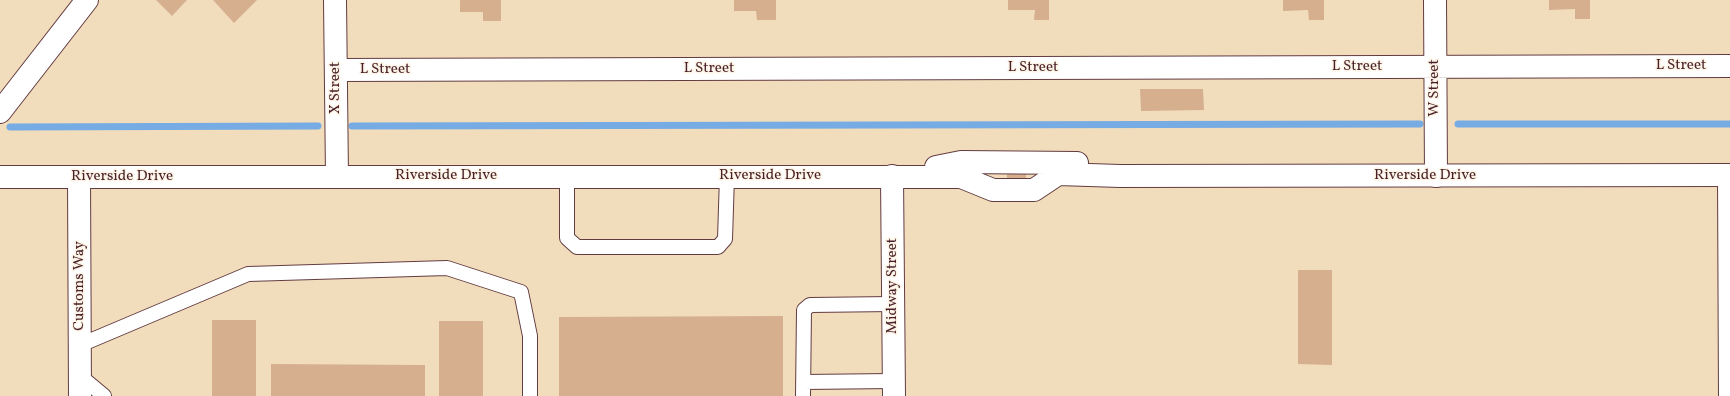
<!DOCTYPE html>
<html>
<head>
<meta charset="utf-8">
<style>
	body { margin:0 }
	canvas { display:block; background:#f1ddbc }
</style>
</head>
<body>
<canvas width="1730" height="396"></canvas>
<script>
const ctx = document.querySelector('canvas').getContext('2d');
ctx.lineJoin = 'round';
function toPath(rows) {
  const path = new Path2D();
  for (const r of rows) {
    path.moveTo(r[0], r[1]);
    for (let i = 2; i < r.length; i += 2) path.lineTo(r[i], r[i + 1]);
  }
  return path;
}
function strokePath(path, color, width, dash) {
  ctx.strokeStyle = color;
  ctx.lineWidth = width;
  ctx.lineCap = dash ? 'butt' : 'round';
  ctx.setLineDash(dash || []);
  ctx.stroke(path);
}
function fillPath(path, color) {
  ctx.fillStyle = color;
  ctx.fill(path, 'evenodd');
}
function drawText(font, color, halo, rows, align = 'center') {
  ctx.font = font + ' Vollkorn,serif';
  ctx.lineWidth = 3;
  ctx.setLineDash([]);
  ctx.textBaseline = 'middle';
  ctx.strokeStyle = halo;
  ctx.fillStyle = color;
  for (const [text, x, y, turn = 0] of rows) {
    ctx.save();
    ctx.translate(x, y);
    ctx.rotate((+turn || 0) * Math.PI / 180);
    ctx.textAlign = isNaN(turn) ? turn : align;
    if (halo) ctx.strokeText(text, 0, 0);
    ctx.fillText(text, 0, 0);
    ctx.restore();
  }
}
const stream = toPath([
	[1458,124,1730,124],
	[352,126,1420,124],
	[10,127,318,126]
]);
const building = toPath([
	[156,0,187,0,172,16],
	[213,0,257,0,234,23],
	[460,0,501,0,501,21,483,21,483,12,460,12],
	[734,0,776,0,776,20,757,20,756,11,734,11],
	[1008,0,1049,0,1049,20,1034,20,1035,10,1008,10],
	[1283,0,1324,0,1324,20,1309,20,1308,10,1283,11],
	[1549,0,1590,0,1590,19,1575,19,1575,9,1549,10],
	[1140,89,1203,89,1204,110,1141,111],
	[1007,168,1026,168,1026,183,1007,183],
	[1298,270,1332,270,1332,365,1298,364],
	[783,316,783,396,559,396,559,317],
	[212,320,256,320,256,396,212,396],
	[439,321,483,321,483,396,439,396],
	[271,364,425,365,425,396,271,396]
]);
const service = toPath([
	[567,176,567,238,577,247,718,247,725,239,727,176],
	[80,345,248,274,447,268,521,292,530,336,530,396],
	[80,376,104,396],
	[803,382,893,381],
	[803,396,804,310,810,305,893,304]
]);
const minor = toPath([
	[335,0,337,176],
	[1435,0,1436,176],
	[336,70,1730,66],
	[1729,175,1730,396],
	[892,176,894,396],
	[79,177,80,396]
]);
const tertiary = toPath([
	[0,112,87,0],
	[936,167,961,162,1077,163],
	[0,177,961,177,993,190,1034,190,1058,174,1120,176,1730,175]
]);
const streetNames = [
	["L Street",1681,66],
	["L Street",1357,67],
	["L Street",1033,68],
	["L Street",709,69],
	["L Street",385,70],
	["X Street",336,88,-90],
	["W Street",1435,88,-90],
	["Riverside Drive",446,176],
	["Riverside Drive",770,176],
	["Riverside Drive",1425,176],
	["Riverside Drive",122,177],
	["Customs Way",80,286,-90],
	["Midway Street",893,286,-90]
];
strokePath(stream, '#76abe3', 7);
fillPath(building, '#d6af8f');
strokePath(service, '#633c41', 16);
strokePath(minor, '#633c41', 24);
strokePath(tertiary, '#633c41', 24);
strokePath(service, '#fff', 14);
strokePath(minor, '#fff', 22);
strokePath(tertiary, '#fff', 22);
drawText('15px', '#4a1f2b', '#fcf5e5', streetNames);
</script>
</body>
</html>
